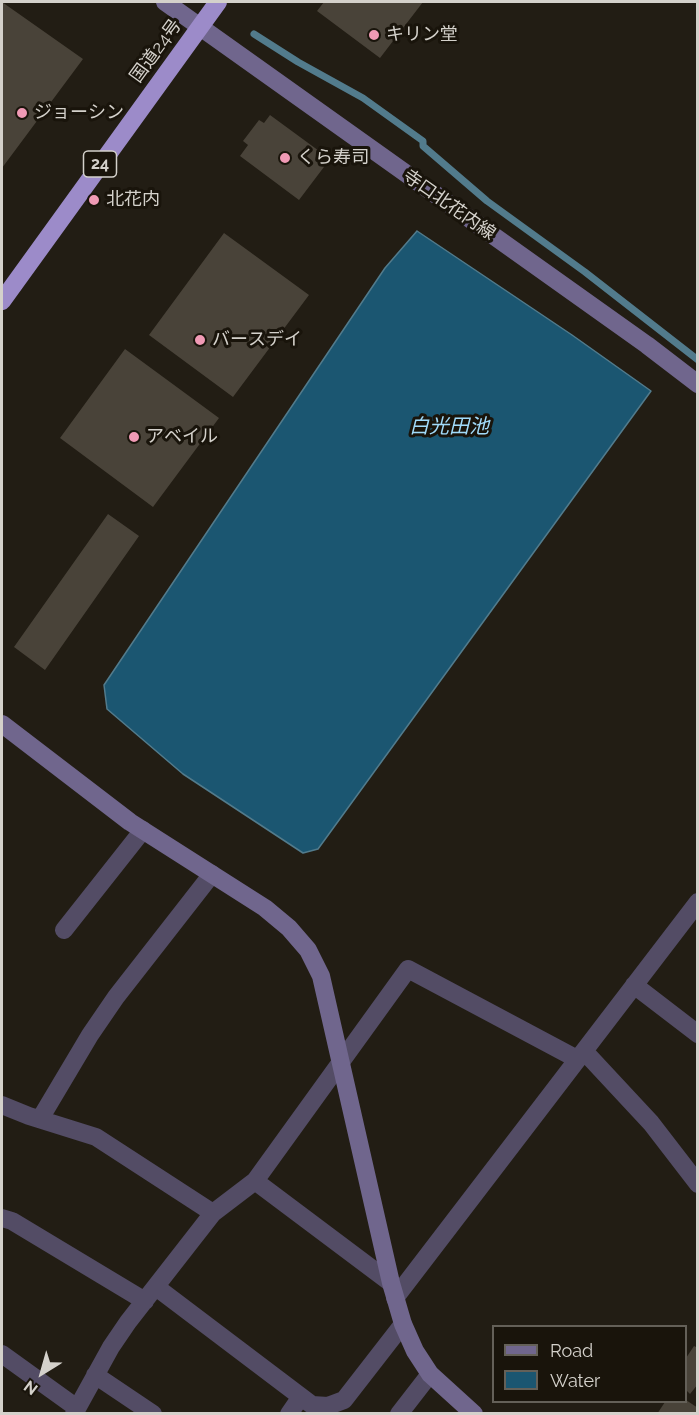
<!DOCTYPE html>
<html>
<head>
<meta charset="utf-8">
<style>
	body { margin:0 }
	#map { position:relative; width:699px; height:1415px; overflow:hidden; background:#221d14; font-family:Raleway,sans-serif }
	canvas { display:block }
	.frame { position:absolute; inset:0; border:3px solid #d4d1cb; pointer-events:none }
	.legend { position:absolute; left:492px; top:1325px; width:195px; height:78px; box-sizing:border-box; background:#19140b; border:2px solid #646058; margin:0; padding:8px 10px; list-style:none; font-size:18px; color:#d4d1cb }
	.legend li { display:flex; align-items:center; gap:12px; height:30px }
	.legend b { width:30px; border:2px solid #646058 }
	.north { position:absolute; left:12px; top:1343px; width:60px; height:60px; -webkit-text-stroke:4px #19140b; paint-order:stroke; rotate:217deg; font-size:16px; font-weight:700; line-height:24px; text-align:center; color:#d4d1cb }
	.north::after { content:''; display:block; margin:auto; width:21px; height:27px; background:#d4d1cb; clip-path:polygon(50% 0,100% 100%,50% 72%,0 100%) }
</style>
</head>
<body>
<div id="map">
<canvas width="699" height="1415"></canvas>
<div class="frame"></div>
<ul class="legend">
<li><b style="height:8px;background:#70668d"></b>Road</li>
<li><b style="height:16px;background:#1b5671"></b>Water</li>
</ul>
<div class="north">N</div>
</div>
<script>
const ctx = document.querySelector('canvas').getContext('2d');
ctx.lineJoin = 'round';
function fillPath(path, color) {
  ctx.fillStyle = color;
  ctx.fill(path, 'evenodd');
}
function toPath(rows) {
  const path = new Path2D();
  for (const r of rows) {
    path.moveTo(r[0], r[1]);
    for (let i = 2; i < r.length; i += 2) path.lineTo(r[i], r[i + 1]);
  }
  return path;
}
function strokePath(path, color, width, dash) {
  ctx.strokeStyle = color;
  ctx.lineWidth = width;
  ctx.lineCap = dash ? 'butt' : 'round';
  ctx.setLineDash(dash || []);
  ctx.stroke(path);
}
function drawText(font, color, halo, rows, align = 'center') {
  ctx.font = font + ' Raleway,"Noto Sans JP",sans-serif';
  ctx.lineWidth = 6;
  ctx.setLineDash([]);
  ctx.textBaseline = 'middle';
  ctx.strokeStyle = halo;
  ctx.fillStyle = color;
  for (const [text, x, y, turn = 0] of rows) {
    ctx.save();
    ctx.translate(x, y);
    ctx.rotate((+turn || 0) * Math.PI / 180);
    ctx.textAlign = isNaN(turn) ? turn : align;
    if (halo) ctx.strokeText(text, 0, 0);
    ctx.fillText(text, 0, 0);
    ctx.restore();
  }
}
const water = toPath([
	[417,231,572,335,651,391,318,849,303,853,183,774,107,709,104,685,385,268,417,231]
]);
const stream = toPath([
	[254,34,298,62,363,98,423,141,423,146,487,201,585,272,698,360]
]);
const building = toPath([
	[2,2,83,59,2,168],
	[324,2,423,2,380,58,317,11],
	[270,115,330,159,299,200,240,156,248,145,243,141,259,120,264,123],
	[224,233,309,295,233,397,149,335],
	[125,349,219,418,153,507,60,438],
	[108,514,139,536,45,670,14,647],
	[694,1346,698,1348,698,1384,690,1394,686,1390,686,1358],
	[686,1400,698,1408,698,1414,657,1414,665,1402]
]);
const street = toPath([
	[64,930,143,830],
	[634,985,698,1034],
	[584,1051,651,1123,698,1184],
	[2,1105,29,1116,96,1137,213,1213],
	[40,1119,90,1035,116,997,212,874],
	[255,1181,391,1283],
	[2,1218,12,1221,145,1301],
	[156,1287,312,1405,328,1406,344,1400,403,1324],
	[395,1298,698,902],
	[2,1354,77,1408],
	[95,1375,153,1414],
	[74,1414,111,1347,128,1322,213,1213,255,1181,408,969,577,1059],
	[289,1414,300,1398],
	[399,1414,430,1374]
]);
const secondary = toPath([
	[165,2,647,345,698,384],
	[2,724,130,822,265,908,289,928,308,950,321,976,391,1283,403,1324,415,1351,430,1374,474,1414]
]);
const highway = toPath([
	[2,301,218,2]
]);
const markers = [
	[374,35,6,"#f09ab5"],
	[22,113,6,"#f09ab5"],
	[285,158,6,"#f09ab5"],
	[94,200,6,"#f09ab5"],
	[200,340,6,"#f09ab5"],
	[134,437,6,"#f09ab5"]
];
const shields = [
	[100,164,33]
];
const shieldNames = [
	["24",100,164]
];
const poiNames = [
	["キリン堂",386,35],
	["ジョーシン",34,113],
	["くら寿司",297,158],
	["北花内",106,200],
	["バースデイ",212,340],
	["アベイル",146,437]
];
const streetNames = [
	["国道24号",156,51,-54],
	["寺口北花内線",449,205,35]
];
const waterNames = [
	["白光田池",449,427]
];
fillPath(water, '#1b5671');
strokePath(water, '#527b8c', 1.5);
strokePath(stream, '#527b8c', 7);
fillPath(building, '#494339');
strokePath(street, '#534c65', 18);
strokePath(secondary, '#70668d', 18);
strokePath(highway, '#9c8bc9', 18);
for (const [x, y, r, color] of markers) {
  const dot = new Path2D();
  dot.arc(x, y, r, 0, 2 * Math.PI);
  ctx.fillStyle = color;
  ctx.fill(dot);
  strokePath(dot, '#19140b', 2);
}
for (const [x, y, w] of shields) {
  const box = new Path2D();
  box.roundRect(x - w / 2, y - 13, w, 26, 4.5);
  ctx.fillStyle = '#19140b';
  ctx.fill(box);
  strokePath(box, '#d4d1cb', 1.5);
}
drawText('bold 16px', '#d4d1cb', null, shieldNames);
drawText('18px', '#d4d1cb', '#19140b', poiNames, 'left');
drawText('18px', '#d4d1cb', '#19140b', streetNames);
drawText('italic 20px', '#a1dbfa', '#19140b', waterNames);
</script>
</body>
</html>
